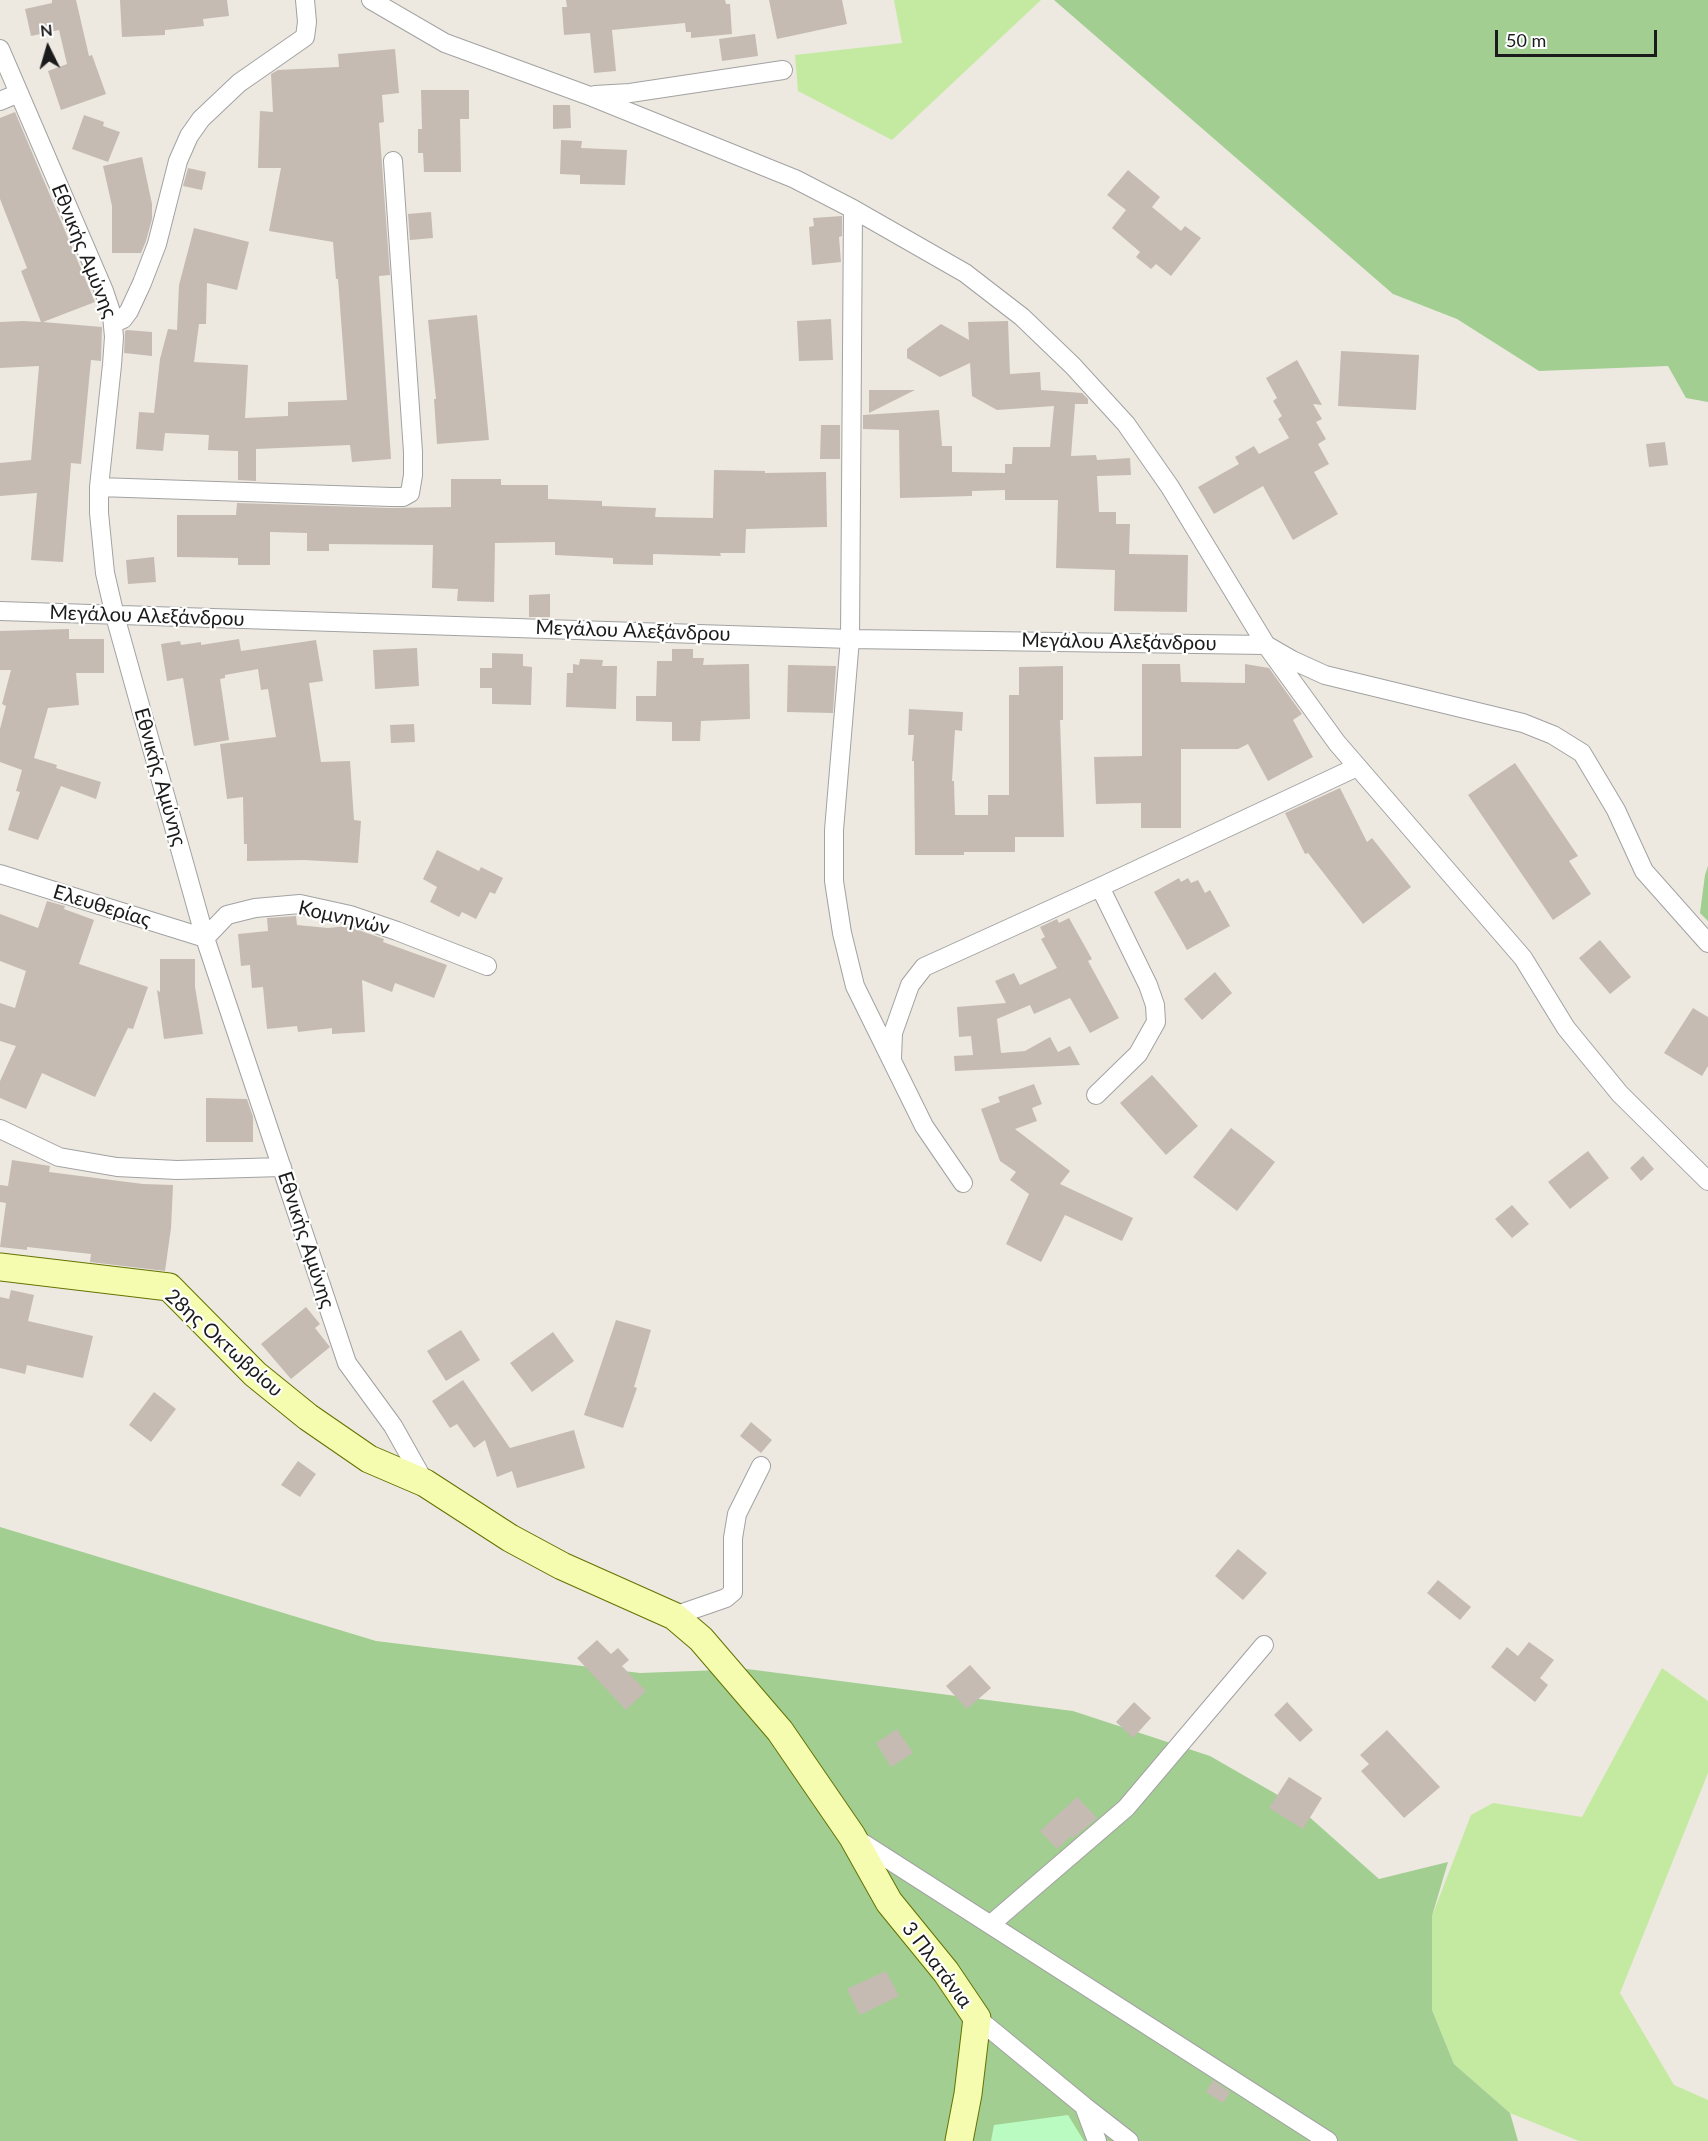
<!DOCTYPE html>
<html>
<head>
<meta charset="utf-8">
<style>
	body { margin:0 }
	#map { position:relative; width:1708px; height:2141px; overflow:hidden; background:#ede9e0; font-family:Lato,sans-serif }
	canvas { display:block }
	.north { position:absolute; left:18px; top:18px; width:60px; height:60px; -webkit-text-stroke:4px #fff; paint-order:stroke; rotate:355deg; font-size:16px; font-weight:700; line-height:24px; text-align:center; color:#1b1b1b }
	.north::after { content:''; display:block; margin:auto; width:21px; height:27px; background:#1b1b1b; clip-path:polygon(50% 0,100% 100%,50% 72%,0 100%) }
	.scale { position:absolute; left:1495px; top:30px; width:162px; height:27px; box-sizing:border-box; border:3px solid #1b1b1b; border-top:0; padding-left:8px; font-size:18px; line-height:21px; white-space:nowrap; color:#1b1b1b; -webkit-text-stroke:4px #fff; paint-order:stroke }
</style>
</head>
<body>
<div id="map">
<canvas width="1708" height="2141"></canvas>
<div class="north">N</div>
<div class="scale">50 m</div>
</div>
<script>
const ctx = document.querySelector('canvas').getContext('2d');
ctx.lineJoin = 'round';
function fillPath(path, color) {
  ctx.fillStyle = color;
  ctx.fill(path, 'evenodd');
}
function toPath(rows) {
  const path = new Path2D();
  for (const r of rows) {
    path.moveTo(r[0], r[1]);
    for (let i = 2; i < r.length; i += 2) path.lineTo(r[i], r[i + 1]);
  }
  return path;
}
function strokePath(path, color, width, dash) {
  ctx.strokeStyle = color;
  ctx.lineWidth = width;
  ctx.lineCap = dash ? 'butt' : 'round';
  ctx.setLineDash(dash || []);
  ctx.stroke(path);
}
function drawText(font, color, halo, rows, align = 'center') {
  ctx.font = font + ' Lato,sans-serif';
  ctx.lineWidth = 4.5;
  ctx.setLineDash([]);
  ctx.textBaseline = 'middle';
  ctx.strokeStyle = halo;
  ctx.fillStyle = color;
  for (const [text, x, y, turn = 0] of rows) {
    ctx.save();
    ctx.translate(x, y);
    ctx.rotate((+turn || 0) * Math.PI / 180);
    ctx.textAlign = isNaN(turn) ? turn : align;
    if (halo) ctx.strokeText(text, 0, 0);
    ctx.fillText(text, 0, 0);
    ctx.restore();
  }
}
const grass = toPath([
	[894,0,1041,0,892,140,798,91,795,55,902,43],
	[1662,1668,1708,1701,1708,1773,1620,1993,1674,2085,1708,2100,1708,2141,1579,2141,1510,2113,1454,2064,1432,2010,1432,1916,1471,1815,1493,1803,1582,1817]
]);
const forest = toPath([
	[1054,0,1708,0,1708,402,1686,398,1668,366,1539,371,1457,319,1393,294],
	[1708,866,1708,921,1700,913,1705,875],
	[0,1527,376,1641,640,1673,747,1669,1073,1711,1210,1756,1297,1806,1379,1879,1448,1862,1432,1916,1432,2010,1454,2064,1510,2113,1518,2141,0,2141]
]);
const park = toPath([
	[1068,2115,1084,2141,991,2141,994,2125]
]);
const building = toPath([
	[52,0,76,0,89,56,92,55,106,94,61,110,48,71,67,64,59,30,31,36,25,9,52,3],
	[120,0,227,0,229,16,203,19,204,26,165,30,165,35,122,37],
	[566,0,725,0,726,4,730,4,732,34,691,38,691,32,686,32,685,23,612,30,616,71,594,73,590,33,564,35,562,7,567,7],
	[769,0,842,0,847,24,777,39],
	[755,34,758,56,722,61,719,39],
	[395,49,399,93,382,95,384,122,379,123,390,275,379,276,391,459,352,462,350,445,256,449,256,481,238,480,238,451,208,450,209,435,165,433,163,451,136,449,139,412,154,413,160,359,168,329,177,330,179,285,194,228,249,242,237,290,207,283,206,324,199,324,194,362,248,365,245,418,288,416,288,402,347,400,338,279,336,279,333,242,269,231,281,168,258,168,260,111,273,112,271,74,278,70,339,67,338,54],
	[421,90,469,90,469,119,460,119,461,172,424,172,423,153,418,153,418,129,422,129],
	[553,105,570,105,571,128,553,129],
	[15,112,95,302,43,322,102,327,101,361,91,360,81,464,71,463,63,562,31,560,37,493,0,496,0,463,31,460,39,366,0,368,0,322,23,321,41,322,21,271,27,268,0,199,0,118],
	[84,115,104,122,103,126,120,132,108,162,72,149],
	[561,140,582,141,581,148,627,150,625,185,580,184,580,175,560,174],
	[142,157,152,204,152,219,146,241,141,253,112,253,112,206,103,166],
	[188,168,206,172,202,190,183,186],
	[1128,170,1160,197,1152,207,1181,231,1185,226,1201,238,1171,276,1156,264,1151,269,1136,257,1140,252,1112,228,1126,210,1107,195],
	[431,212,433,238,410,240,408,214],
	[842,216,842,236,839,237,841,262,812,265,809,227,814,226,813,218],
	[477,315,489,440,437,444,434,399,436,399,428,320],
	[831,319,833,360,799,361,797,321],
	[1008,321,1010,374,1040,372,1041,390,1082,393,1088,399,1088,404,1075,404,1071,456,1096,455,1097,460,1130,458,1131,475,1097,476,1099,512,1116,512,1116,524,1130,524,1129,554,1188,555,1187,612,1114,611,1115,570,1056,568,1058,500,1005,500,1005,490,972,491,972,496,900,498,899,430,863,429,863,415,939,410,942,446,952,446,952,472,1005,473,1005,464,1012,464,1013,447,1050,447,1054,406,997,410,972,396,970,363,940,377,907,358,907,349,941,324,969,340,968,322],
	[127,330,152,332,152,356,124,353,125,331],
	[1341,351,1419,355,1416,410,1338,406],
	[1297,360,1322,405,1313,404,1322,419,1316,422,1326,439,1318,444,1329,464,1314,472,1338,514,1293,540,1263,486,1214,514,1198,487,1239,464,1235,457,1254,446,1259,454,1289,438,1278,419,1282,416,1273,401,1277,398,1266,378],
	[869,390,915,390,869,413],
	[821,425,840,425,840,459,820,459],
	[1665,442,1668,465,1649,467,1646,444],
	[714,470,765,471,765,473,826,472,827,527,746,529,745,553,720,553,721,556,653,554,653,565,613,564,613,558,555,555,555,542,495,543,494,602,457,601,458,589,432,588,433,545,329,544,329,551,307,551,307,533,270,532,270,565,238,565,238,558,177,557,177,515,236,515,237,503,391,508,451,507,451,479,501,479,501,485,548,485,548,499,602,501,602,506,656,508,655,517,713,518],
	[154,557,156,582,128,584,126,560],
	[550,594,550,617,529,617,529,595],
	[69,629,69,639,104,639,104,673,76,673,79,705,48,708,34,758,57,765,56,768,101,782,96,799,61,786,38,840,8,830,20,792,16,791,22,770,0,762,0,729,6,706,2,704,11,670,0,670,0,631],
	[239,639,241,651,316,640,323,681,309,683,321,762,350,761,354,820,361,821,358,863,304,860,247,861,247,844,244,844,243,797,227,799,220,744,276,737,268,689,261,690,258,669,225,675,225,678,220,679,229,740,194,746,183,678,167,681,161,644,180,641,181,645,201,642,201,645],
	[417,648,419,686,375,689,373,650],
	[672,649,693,649,693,658,704,658,703,665,749,664,750,719,701,721,700,741,672,741,672,722,636,721,636,696,656,696,657,661,672,661],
	[492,653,523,654,523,666,532,667,531,705,492,704,492,688,480,688,480,668,492,668],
	[580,659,603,660,602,666,617,666,616,709,566,707,567,673,573,673,573,664,579,665],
	[1142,664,1180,664,1181,682,1245,683,1245,664,1269,668,1302,714,1293,720,1313,757,1268,781,1248,744,1238,749,1181,749,1181,828,1141,828,1141,803,1096,804,1094,757,1142,756],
	[788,665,836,666,833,713,787,712],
	[1063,666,1063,720,1060,720,1064,837,1015,837,1015,852,964,852,964,855,915,855,914,761,912,761,914,735,908,735,909,709,963,712,962,731,955,730,952,781,954,781,955,815,988,815,988,795,1009,795,1009,695,1019,695,1019,667],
	[414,724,415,742,391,743,390,725],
	[1515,763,1578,856,1569,861,1591,894,1553,920,1468,795],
	[1340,788,1367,842,1372,838,1411,887,1363,924,1308,853,1305,854,1285,813],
	[437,850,479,871,481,867,503,878,495,894,490,892,476,919,462,912,459,917,430,902,437,887,423,879],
	[1179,878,1181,882,1188,878,1191,883,1198,880,1205,893,1210,890,1230,926,1187,950,1154,892],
	[47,901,65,906,64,909,94,920,79,964,148,987,133,1029,128,1028,95,1097,42,1073,26,1109,0,1098,0,1081,16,1046,0,1041,0,1003,15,1008,26,971,0,961,0,914,38,928],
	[296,916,297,925,328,928,347,926,384,939,383,942,447,965,434,998,395,983,392,992,362,980,365,1032,332,1034,332,1028,298,1032,297,1026,267,1029,263,987,252,988,250,965,241,966,238,934,268,931,267,918],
	[1069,918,1092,959,1088,961,1119,1018,1090,1033,1070,998,1034,1014,1030,1005,997,1019,1001,1053,1025,1051,1050,1037,1058,1052,1070,1046,1080,1065,955,1071,954,1056,973,1055,971,1036,959,1037,957,1007,1006,1003,995,981,1014,973,1020,985,1057,968,1041,939,1045,937,1040,927,1057,919,1059,923],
	[1600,940,1631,977,1610,994,1579,958],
	[160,959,195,959,195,987,203,1034,164,1039,157,990,160,992],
	[1215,972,1232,993,1202,1020,1184,999],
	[1693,1008,1708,1017,1708,1066,1702,1076,1664,1053],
	[1152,1075,1198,1126,1166,1155,1120,1103],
	[1034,1084,1042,1104,1032,1108,1037,1121,1015,1129,1070,1171,1060,1184,1133,1218,1122,1241,1065,1215,1041,1262,1006,1244,1029,1194,1010,1180,1016,1172,1000,1161,981,1109,1000,1102,998,1097],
	[206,1098,247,1099,253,1117,253,1142,206,1142],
	[1231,1128,1275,1162,1237,1211,1193,1177],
	[1588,1151,1609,1178,1570,1209,1548,1182],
	[1643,1156,1654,1169,1641,1181,1630,1168],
	[12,1160,50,1166,49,1172,143,1184,173,1185,171,1228,165,1271,90,1262,91,1254,27,1247,27,1250,0,1247,6,1203,0,1202,0,1185,8,1186],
	[1512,1205,1529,1224,1512,1238,1495,1219],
	[11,1290,34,1295,28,1321,93,1336,83,1378,27,1365,25,1374,0,1368,0,1297,9,1299],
	[306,1307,320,1324,315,1328,330,1347,291,1379,261,1344],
	[616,1320,651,1330,634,1387,637,1388,623,1428,584,1415],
	[461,1330,480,1360,446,1381,427,1351],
	[553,1332,574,1361,532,1392,510,1363],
	[463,1380,510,1448,574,1430,585,1468,517,1488,512,1471,497,1477,485,1440,474,1448,457,1424,450,1428,432,1401],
	[154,1392,176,1409,151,1442,129,1425],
	[751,1422,772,1440,761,1453,740,1436],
	[298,1461,316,1474,300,1497,281,1485],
	[1238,1549,1267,1573,1243,1600,1215,1576],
	[1438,1580,1471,1607,1460,1620,1427,1593],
	[597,1640,611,1654,618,1648,629,1660,622,1666,646,1691,626,1710,577,1658],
	[1529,1642,1554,1660,1540,1678,1548,1685,1535,1702,1491,1667,1507,1647,1518,1656],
	[970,1665,991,1688,967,1709,946,1686],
	[1134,1702,1151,1718,1133,1738,1116,1722],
	[1287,1702,1313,1730,1300,1742,1274,1715],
	[897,1729,913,1753,891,1767,876,1743],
	[1387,1730,1440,1787,1404,1818,1361,1771,1369,1764,1360,1755],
	[1289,1777,1322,1798,1303,1829,1269,1808],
	[1077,1797,1097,1818,1073,1838,1071,1836,1057,1849,1040,1831],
	[886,1971,899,1996,860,2015,847,1989],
	[1213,2080,1230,2092,1223,2103,1206,2092]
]);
const street = toPath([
	[371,0,445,43,587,95,795,179,853,209],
	[0,49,104,291,112,315,114,337,112,365,99,487,99,513,105,573,115,616,205,938,347,1363,393,1426,425,1483],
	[595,95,630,93,783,70],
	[0,101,19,93],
	[114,323,123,319,129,311,142,283,157,244,178,161,189,136,201,119,239,83,305,37,307,22,305,0],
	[99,487,391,497,403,497,410,493,413,475,413,452,393,161],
	[0,611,850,639,1266,645,1292,660,1325,675,1523,723,1553,735,1582,753,1616,810,1644,871,1708,943],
	[0,874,205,938,227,915,255,908,300,904,350,915,397,931,487,966],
	[892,1058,893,1033,910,985,924,967,1100,887],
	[1096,1095,1138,1054,1156,1022,1155,1005,1148,985,1100,887,1357,767],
	[0,1129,59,1157,117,1167,177,1170,282,1167],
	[963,1183,924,1126,855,986,842,933,834,881,834,830,850,639,853,209,965,273,1022,317,1073,366,1126,424,1170,487,1266,645,1337,743,1523,958,1566,1028,1620,1094,1708,1181],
	[674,1616,726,1598,733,1592,733,1538,737,1514,761,1466],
	[855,1838,1328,2141],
	[991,1924,1126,1808,1264,1645],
	[977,2018,1084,2106,1129,2141],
	[1084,2106,1097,2141]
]);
const secondary = toPath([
	[0,1267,169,1287,255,1374,308,1417,369,1459,425,1483,510,1538,562,1566,674,1616,701,1639,780,1731,852,1836,889,1902,946,1972,977,2018,968,2094,959,2141]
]);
const streetNames = [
	["Εθνικής Αμύνης",84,251,68],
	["Μεγάλου Αλεξάνδρου",147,616,2],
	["Μεγάλου Αλεξάνδρου",633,631,2],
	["Μεγάλου Αλεξάνδρου",1119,642,1],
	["Εθνικής Αμύνης",160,777,74],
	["Ελευθερίας",102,906,17],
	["Κομνηνών",344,918,13],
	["Εθνικής Αμύνης",306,1240,72],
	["28ης Οκτωβρίου",224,1343,42],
	["3 Πλατάνια",937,1965,53]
];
fillPath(grass, '#c4eaa2');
fillPath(forest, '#a2ce92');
fillPath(park, '#b9fbc0');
fillPath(building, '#c5bbb3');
strokePath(street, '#a2a2a2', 20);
strokePath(secondary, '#637301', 29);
strokePath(street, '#fff', 18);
strokePath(secondary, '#f5fbaf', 27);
drawText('20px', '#1b1b1b', '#fff', streetNames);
</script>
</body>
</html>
